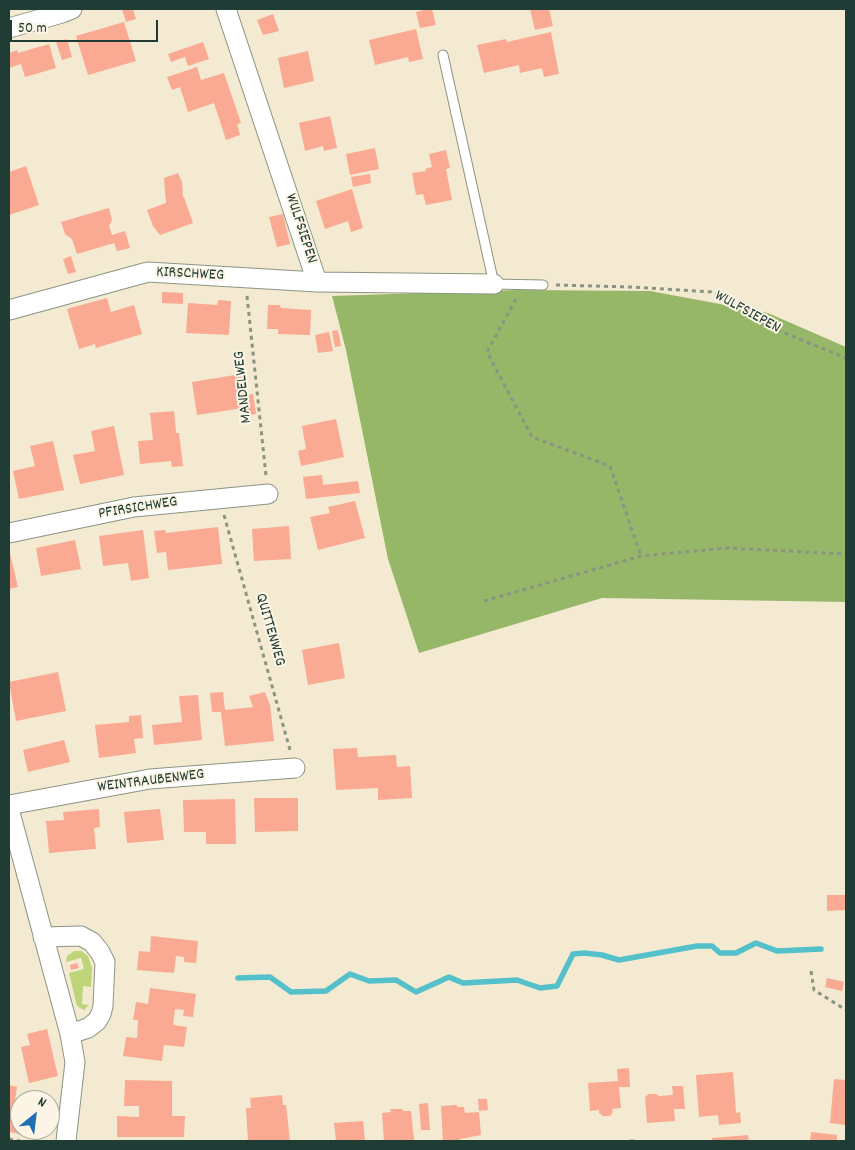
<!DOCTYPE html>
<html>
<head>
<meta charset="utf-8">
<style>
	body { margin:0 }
	#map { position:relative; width:855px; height:1150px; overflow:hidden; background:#f4ead1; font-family:Dekko,sans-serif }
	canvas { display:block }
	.frame { position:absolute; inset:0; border:10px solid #1f3d34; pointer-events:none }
	.north { position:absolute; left:10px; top:1090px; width:50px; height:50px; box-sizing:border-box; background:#fcf5e5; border:1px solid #a4ab9e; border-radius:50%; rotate:29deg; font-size:14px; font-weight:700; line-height:20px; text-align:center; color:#1f3d34 }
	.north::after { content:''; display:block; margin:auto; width:18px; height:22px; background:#1f6fb2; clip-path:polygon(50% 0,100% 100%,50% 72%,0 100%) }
	.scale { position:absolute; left:10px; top:20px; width:148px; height:22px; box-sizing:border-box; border:2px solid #1f3d34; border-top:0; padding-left:6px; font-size:15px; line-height:18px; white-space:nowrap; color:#1f3d34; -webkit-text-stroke:4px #fcf5e5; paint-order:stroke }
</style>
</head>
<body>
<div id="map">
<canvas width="855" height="1150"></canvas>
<div class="frame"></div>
<div class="north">N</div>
<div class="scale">50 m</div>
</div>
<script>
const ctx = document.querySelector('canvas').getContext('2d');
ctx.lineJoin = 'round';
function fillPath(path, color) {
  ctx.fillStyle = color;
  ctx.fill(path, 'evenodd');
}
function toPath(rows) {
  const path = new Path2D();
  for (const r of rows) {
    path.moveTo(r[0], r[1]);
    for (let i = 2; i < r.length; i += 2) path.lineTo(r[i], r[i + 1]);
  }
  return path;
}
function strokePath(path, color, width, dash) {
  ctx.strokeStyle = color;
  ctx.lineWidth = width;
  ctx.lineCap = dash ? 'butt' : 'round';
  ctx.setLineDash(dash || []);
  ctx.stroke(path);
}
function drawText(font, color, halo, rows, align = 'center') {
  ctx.font = font + ' Dekko,sans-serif';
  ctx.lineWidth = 4;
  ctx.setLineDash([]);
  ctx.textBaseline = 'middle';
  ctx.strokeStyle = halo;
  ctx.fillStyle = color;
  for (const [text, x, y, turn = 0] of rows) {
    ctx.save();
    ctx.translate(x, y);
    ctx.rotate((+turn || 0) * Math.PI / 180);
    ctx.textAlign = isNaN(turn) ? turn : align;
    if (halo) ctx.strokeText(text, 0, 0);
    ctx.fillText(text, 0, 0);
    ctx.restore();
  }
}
const green = toPath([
	[74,951,81,951,88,956,92,968,91,987,83,986,82,1004,89,1005,84,1010,77,1006,69,973,84,969,81,958,66,962,67,956]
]);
const forest = toPath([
	[516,290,650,291,768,313,846,347,846,602,602,598,419,653,388,559,346,350,332,296]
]);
const stream = toPath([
	[238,978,270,977,291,992,326,991,350,974,369,981,396,980,416,992,449,977,463,983,517,980,540,988,557,986,573,954,584,953,602,955,619,960,697,946,712,946,720,953,736,953,756,943,777,951,821,949]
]);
const building = toPath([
	[122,9,133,9,136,19,126,22],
	[428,9,432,9,436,25,420,28,416,12],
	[530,9,549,9,553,26,535,30],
	[273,14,279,31,263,35,257,20],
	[124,22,136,61,88,75,76,36],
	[416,29,423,59,409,62,408,57,375,65,369,40],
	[551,32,559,74,544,77,542,68,520,73,519,65,484,73,477,45,506,39,507,42],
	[67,39,72,57,62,60,56,42],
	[203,42,209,59,188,66,185,57,171,62,168,54],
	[49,44,56,68,25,77,21,64,9,68,9,53,17,50,18,53],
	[308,51,314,81,284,88,278,58],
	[197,67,201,80,224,73,241,123,237,124,240,135,226,140,214,103,188,112,180,87,172,90,167,77],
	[330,116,337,148,324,151,323,146,305,151,299,123],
	[375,148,379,169,350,175,346,154],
	[446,150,450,168,446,169,452,200,426,205,423,194,416,195,412,173,426,171,425,169,432,167,429,154],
	[26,166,39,205,9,215,9,172],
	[178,173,182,182,183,197,184,197,193,223,160,235,153,226,147,210,166,203,164,178],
	[370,174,371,183,353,187,351,177],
	[352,189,363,228,351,232,348,221,325,229,316,201],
	[109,208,112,220,109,226,112,235,125,231,130,248,117,251,114,243,77,254,72,239,65,234,61,222],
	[283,214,290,244,277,247,269,217],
	[71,256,76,272,68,274,63,259],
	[162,292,183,293,183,304,162,303],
	[107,298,111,312,134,305,142,334,96,348,95,344,79,349,67,309],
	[218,300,231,301,229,335,186,333,188,303,217,305],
	[268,305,280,305,281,308,311,310,310,335,278,334,278,329,267,329],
	[338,330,341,346,335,347,332,331],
	[329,332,333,351,318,353,315,335],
	[241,374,244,395,253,394,256,414,244,416,243,408,197,415,192,382],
	[174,411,176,433,179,433,183,466,172,467,171,461,140,464,138,441,153,440,150,413],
	[336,419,344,457,301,466,298,451,306,449,302,426],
	[114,426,124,475,80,484,73,455,95,451,91,431],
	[53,441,64,490,19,499,13,471,35,466,30,446],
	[322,475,323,485,358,481,360,493,306,499,303,477],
	[355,501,365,538,318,550,310,517,330,513,328,507],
	[289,526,291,559,254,561,252,529],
	[218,527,222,564,168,570,166,552,157,553,154,531,165,530,166,533],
	[143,530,149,578,131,581,128,563,103,566,99,536],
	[75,540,81,569,41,576,36,548],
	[10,553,18,587,9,589,9,554],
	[339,643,345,678,308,685,302,650],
	[58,672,66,711,16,721,9,682],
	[223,692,225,710,253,707,249,696,265,692,270,705,274,741,225,746,221,712,212,712,210,693],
	[198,695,202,740,154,745,152,725,182,722,179,696],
	[141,715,143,738,134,739,136,753,99,758,95,725,129,722,129,716],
	[64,740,70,762,28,772,23,750],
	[357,748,358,757,396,755,397,767,410,766,412,798,378,800,378,788,336,790,333,749],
	[254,798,298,798,298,831,255,832],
	[235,799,236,844,206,844,206,832,184,832,183,800],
	[99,809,100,827,94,828,96,849,49,853,46,821,64,820,63,812],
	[160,809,164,840,127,843,124,812],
	[827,895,846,895,846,910,827,911],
	[151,936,198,941,196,963,184,962,184,957,176,956,174,973,137,970,139,951,150,952],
	[77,963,79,968,71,970,70,965],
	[827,978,844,982,842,991,825,987],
	[150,988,196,994,193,1017,183,1016,184,1010,175,1009,173,1025,187,1027,184,1047,164,1045,162,1061,123,1056,126,1037,137,1038,138,1020,133,1020,136,1002,148,1004],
	[47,1029,58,1076,29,1083,21,1047,30,1045,27,1034],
	[629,1068,630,1087,619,1087,621,1108,612,1109,613,1112,610,1116,603,1116,599,1113,599,1110,590,1111,588,1083,618,1081,617,1069],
	[733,1072,736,1113,740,1112,741,1123,719,1125,718,1115,699,1117,696,1075],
	[834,1079,846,1080,846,1125,830,1123],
	[125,1080,172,1081,172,1116,185,1116,184,1137,117,1137,117,1116,139,1117,139,1106,124,1106],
	[9,1085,17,1087,14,1107,20,1108,20,1134,9,1132],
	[672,1086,683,1086,685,1109,674,1109,675,1121,647,1123,645,1097,649,1094,656,1094,659,1096,673,1095],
	[282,1095,283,1105,286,1105,290,1141,248,1141,246,1108,251,1108,250,1098],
	[478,1099,487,1099,488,1110,479,1111],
	[428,1103,430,1130,421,1130,419,1104],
	[457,1105,457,1107,464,1107,465,1113,479,1112,481,1135,460,1139,460,1141,443,1141,441,1106],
	[390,1109,402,1109,403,1111,411,1111,414,1140,384,1141,382,1113,391,1112],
	[363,1121,365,1141,336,1141,334,1123],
	[811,1132,837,1135,837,1141,810,1141],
	[748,1135,749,1141,712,1141,712,1138]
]);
const path = toPath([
	[556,285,630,287,714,292,765,325,846,358],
	[247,296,266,476],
	[516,299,487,352,532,437,610,466,641,556],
	[224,515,290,750],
	[484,601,641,556,728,548,846,554],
	[811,971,814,990,846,1010],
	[9,1139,20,1141],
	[630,1141,638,1141]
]);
const service = toPath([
	[443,55,494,284,543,285]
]);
const minor = toPath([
	[226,9,317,282],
	[9,28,62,13,72,9],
	[9,310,148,272,317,282,494,284],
	[9,533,134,507,268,494],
	[9,805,150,779,295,768],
	[9,809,70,1034,75,1062,66,1141],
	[43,937,81,936,92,942,100,952,105,962,103,1006,101,1014,97,1021,88,1028,70,1034]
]);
const streetNames = [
	["WULFSIEPEN",300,229,72],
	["KIRSCHWEG",190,275,3],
	["WULFSIEPEN",747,313,29],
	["MANDELWEG",244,387,-96],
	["PFIRSICHWEG",138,509,-9],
	["QUITTENWEG",269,630,74],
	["WEINTRAUBENWEG",151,782,-7]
];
fillPath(green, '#bdd478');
fillPath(forest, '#96b668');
strokePath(stream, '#53c0ca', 5.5);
fillPath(building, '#faa992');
strokePath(service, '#8a9482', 11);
strokePath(minor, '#8a9482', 21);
strokePath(path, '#8a9482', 3, [4, 4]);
strokePath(service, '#fff', 9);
strokePath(minor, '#fff', 19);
drawText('16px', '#1f3d34', '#fcf5e5', streetNames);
</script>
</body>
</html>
